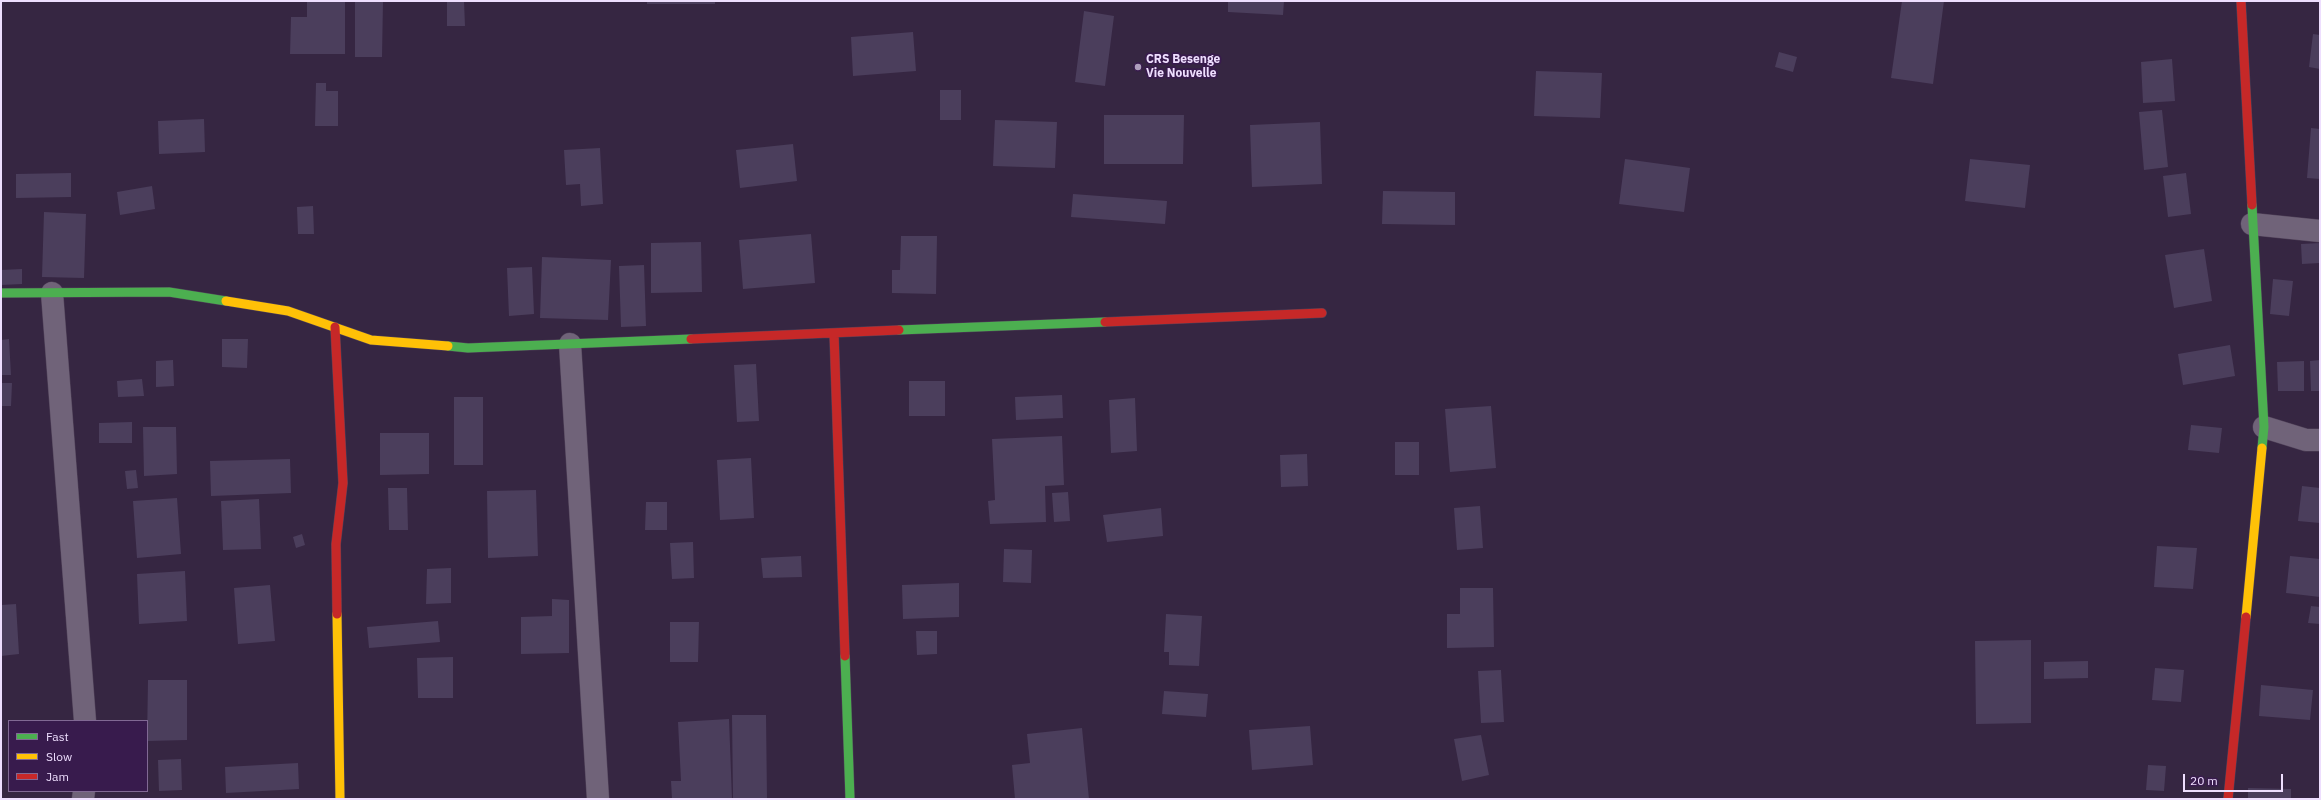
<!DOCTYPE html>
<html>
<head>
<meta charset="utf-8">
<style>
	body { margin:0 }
	#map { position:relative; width:2321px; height:800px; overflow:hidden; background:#362642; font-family:"IBM Plex Sans",sans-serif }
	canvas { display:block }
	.frame { position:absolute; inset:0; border:2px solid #eedefe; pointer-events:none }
	.legend { position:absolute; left:8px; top:720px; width:140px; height:72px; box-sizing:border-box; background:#381b4d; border:1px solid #816994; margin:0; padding:5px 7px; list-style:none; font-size:12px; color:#eedefe }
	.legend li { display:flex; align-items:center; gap:8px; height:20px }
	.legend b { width:20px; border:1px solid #816994 }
	.scale { position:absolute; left:2183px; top:774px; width:100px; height:18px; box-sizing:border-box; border:2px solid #eedefe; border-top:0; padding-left:5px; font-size:12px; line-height:14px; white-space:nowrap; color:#eedefe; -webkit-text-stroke:3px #381b4d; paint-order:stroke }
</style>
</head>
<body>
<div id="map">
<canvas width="2321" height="800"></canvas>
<div class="frame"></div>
<ul class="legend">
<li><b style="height:5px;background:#4caf50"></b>Fast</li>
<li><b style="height:5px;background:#ffc107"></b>Slow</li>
<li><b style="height:5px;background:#c62828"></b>Jam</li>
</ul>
<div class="scale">20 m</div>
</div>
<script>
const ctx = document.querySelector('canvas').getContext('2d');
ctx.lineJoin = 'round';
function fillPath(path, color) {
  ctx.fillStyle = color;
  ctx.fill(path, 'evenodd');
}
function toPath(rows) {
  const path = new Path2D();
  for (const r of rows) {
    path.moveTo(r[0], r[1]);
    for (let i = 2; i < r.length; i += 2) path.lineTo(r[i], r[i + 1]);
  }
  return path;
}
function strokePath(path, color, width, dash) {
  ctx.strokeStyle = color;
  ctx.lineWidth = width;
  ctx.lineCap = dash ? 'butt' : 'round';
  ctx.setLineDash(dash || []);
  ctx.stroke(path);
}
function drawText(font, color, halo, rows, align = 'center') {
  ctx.font = font + ' "IBM Plex Sans",sans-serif';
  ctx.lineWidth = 3.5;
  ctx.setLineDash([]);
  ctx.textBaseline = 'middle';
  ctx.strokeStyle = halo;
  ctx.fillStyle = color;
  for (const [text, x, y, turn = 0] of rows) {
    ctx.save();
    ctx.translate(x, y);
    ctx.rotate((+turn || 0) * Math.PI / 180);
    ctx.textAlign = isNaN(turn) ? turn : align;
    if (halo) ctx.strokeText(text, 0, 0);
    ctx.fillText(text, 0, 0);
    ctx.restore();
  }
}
const building = toPath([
	[307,1,345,1,345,54,290,54,291,17,307,17],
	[355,1,383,1,382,57,355,57],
	[447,1,464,1,465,26,447,26],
	[647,1,715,1,715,4,647,4],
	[1228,1,1284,1,1283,15,1228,12],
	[1902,1,1944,1,1933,84,1891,78],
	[1084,11,1114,16,1105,86,1075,82],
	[913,32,916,71,853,76,851,37],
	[2313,34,2320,35,2320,69,2309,67],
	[1779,52,1797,57,1793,72,1775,67],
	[2172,59,2175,101,2143,103,2141,62],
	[1536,71,1602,73,1600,118,1534,116],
	[316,83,326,83,326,91,338,91,338,126,315,126],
	[940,90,961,90,961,120,940,120],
	[2162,110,2168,167,2144,170,2139,112],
	[1104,115,1184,115,1183,164,1104,164],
	[204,119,205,152,159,154,158,121],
	[995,120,1057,122,1055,168,993,166],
	[1320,122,1322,184,1252,187,1250,125],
	[2311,128,2320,129,2320,179,2307,178],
	[793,144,797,181,740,188,736,150],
	[600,148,603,204,581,206,580,184,566,185,564,150],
	[1625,159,1690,168,1684,212,1619,204],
	[1970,159,2030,165,2025,208,1965,201],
	[71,173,71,197,16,198,16,174],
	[2186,173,2191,214,2168,217,2163,176],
	[152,186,155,209,120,215,117,192],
	[1383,191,1455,192,1455,225,1382,224],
	[1073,194,1167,201,1165,224,1071,217],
	[313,206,314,234,298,234,297,207],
	[44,212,86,214,84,278,42,277],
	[811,234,815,283,743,289,739,240],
	[901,236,937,236,936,294,892,293,892,270,900,270],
	[701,242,702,292,651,293,651,243],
	[2320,243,2320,263,2302,264,2301,244],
	[2204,249,2212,301,2174,308,2165,255],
	[542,257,611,260,608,320,540,318],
	[644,265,646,326,621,327,619,266],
	[532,267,534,314,509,316,507,268],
	[22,269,22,284,1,285,1,270],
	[2273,279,2293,281,2289,316,2270,314],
	[9,339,11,375,1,375,1,340],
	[222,339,248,339,247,368,222,367],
	[2230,345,2235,376,2183,385,2178,354],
	[173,360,174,386,156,387,156,361],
	[2320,360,2320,391,2311,391,2310,361],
	[2304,361,2304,391,2278,391,2277,362],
	[756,364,759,421,737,422,734,365],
	[142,379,144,396,118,397,117,381],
	[909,381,945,381,945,416,909,416],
	[1,383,12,383,11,406,1,406],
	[1062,395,1063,418,1016,420,1015,397],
	[454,397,483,397,483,465,454,465],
	[1135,398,1137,451,1111,453,1109,400],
	[1491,406,1496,468,1450,472,1445,409],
	[132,422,132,443,99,443,99,423],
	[2191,425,2222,428,2219,453,2188,450],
	[143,427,176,427,177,474,144,476],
	[380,433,429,433,429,474,380,475],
	[1062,436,1064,485,1045,486,1046,522,990,524,988,501,995,500,992,439],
	[1395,442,1419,442,1419,475,1395,475],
	[1307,454,1308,486,1281,487,1280,455],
	[751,458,754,518,720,520,717,460],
	[290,459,291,493,211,496,210,461],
	[136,470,138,488,127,489,125,471],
	[2302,486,2320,488,2320,523,2298,521],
	[388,488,407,488,408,530,389,530],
	[536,490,538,556,488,558,487,491],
	[1068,492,1070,521,1054,522,1052,493],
	[177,498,181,554,137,558,133,501],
	[259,499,261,549,223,550,221,501],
	[646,502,667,502,667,530,645,530],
	[1480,506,1483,548,1457,550,1454,508],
	[1161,508,1163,536,1107,542,1103,515],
	[302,534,305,545,296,548,293,537],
	[693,542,694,578,672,579,670,543],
	[2157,546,2197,548,2193,589,2154,587],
	[1004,549,1032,550,1031,583,1003,582],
	[801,556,802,577,763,578,761,558],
	[2290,556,2320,559,2320,597,2286,593],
	[451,568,451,603,426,604,427,569],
	[185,571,187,621,139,624,137,574],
	[959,583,959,617,903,619,902,585],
	[270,585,275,641,238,644,234,588],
	[1460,588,1493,588,1494,647,1447,648,1447,614,1460,614],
	[552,599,569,600,569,653,521,654,521,617,552,616],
	[16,604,19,654,1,656,1,605],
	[2311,606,2320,607,2320,624,2308,623],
	[1166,614,1202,616,1199,666,1169,665,1169,652,1164,652],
	[438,621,440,642,369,648,367,627],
	[670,622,699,622,698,662,670,662],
	[916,631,937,631,937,654,917,655],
	[2031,640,2031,723,1976,724,1975,641],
	[453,657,453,698,418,698,417,658],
	[2088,661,2088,678,2044,679,2044,662],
	[2155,668,2184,670,2181,702,2152,700],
	[1501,670,1504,722,1481,723,1478,671],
	[148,680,187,680,187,740,147,741],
	[2261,685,2313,690,2310,720,2259,716],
	[1164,691,1208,694,1206,717,1162,714],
	[732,715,766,715,767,799,733,799],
	[729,719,732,799,672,799,671,781,681,781,678,722],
	[1310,726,1313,765,1252,770,1249,730],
	[1082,728,1089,799,1015,799,1012,765,1030,763,1027,734],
	[1481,735,1489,775,1462,781,1454,739],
	[181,759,182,790,159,791,158,760],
	[298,763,299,789,226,793,225,767],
	[2148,765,2166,766,2164,791,2146,790],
	[2248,788,2291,789,2291,799,2248,799]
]);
const street = toPath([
	[2252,224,2320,231],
	[52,293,85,721],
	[570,344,598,799],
	[2264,427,2306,440,2320,440],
	[83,799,84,791]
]);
const fast = toPath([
	[2252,205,2264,427,2262,448],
	[1,293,169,292,226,301],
	[899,330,1105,322],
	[448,346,468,348,691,339],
	[845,656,850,799]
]);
const slow = toPath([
	[226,301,288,311,371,340,448,346],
	[337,614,340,799],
	[2246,617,2262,448]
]);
const jam = toPath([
	[2241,1,2252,205],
	[1105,322,1322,313],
	[335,327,343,483,336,544,337,614],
	[834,333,845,656],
	[691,339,899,330],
	[2228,799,2246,617]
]);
const markers = [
	[1138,67,4,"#ae9ebc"]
];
const poiNames = [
	["CRS Besenge",1146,60],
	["Vie Nouvelle",1146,74]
];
fillPath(building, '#4b3e5c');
strokePath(street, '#504259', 23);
strokePath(fast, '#504259', 10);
strokePath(slow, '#504259', 10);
strokePath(jam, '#504259', 10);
strokePath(street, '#706379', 22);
strokePath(fast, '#4caf50', 9);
strokePath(slow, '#ffc107', 9);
strokePath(jam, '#c62828', 9);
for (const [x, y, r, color] of markers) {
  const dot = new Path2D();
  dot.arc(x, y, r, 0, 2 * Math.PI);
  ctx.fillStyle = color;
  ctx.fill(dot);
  strokePath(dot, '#381b4d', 1.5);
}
drawText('bold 12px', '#eedefe', '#381b4d', poiNames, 'left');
</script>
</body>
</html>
